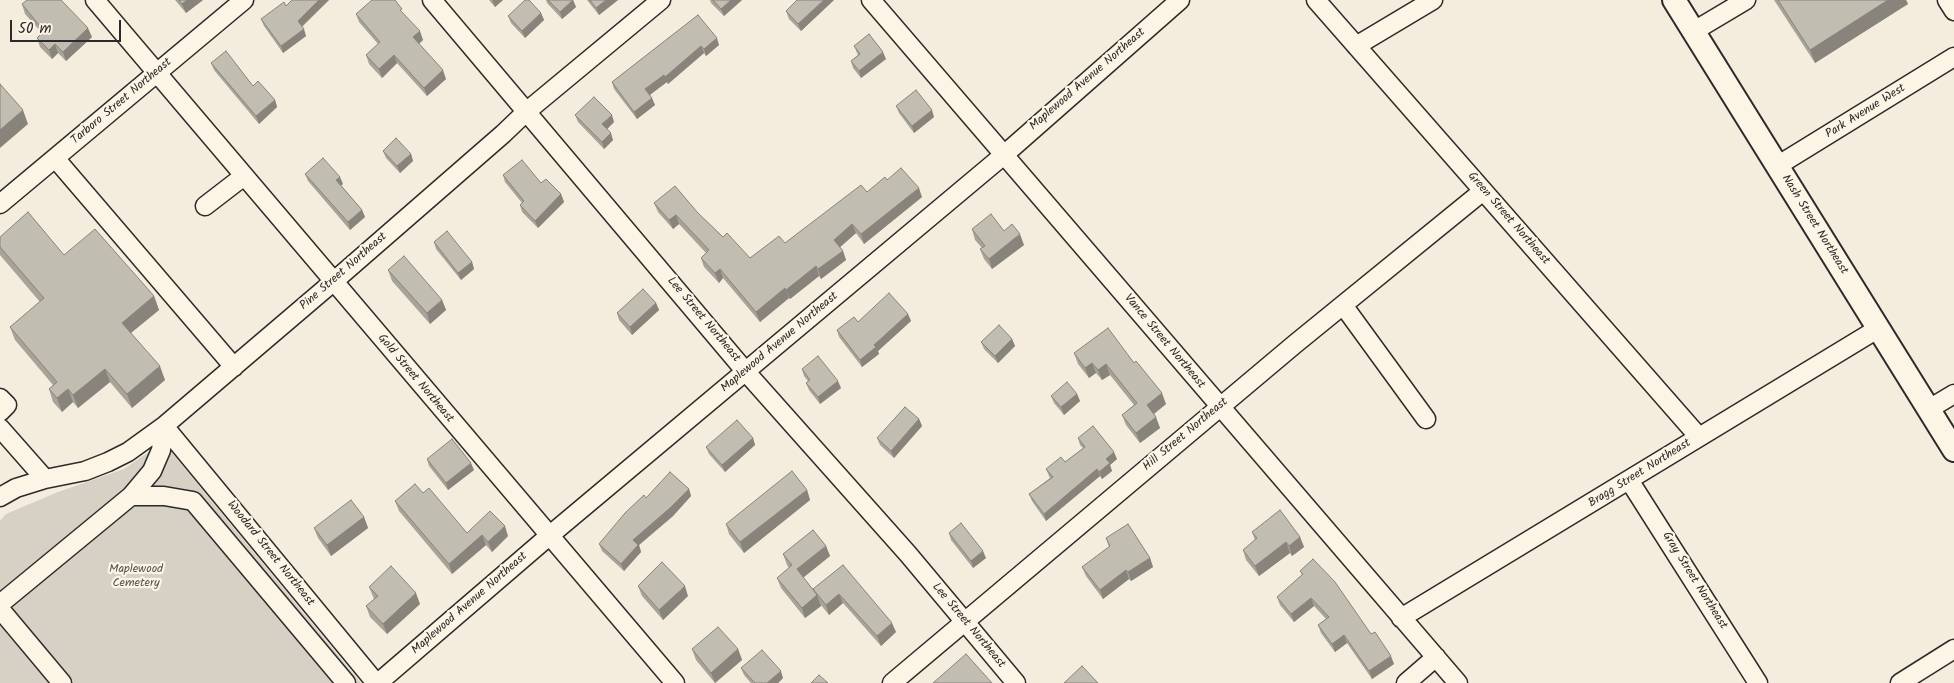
<!DOCTYPE html>
<html>
<head>
<meta charset="utf-8">
<style>
	body { margin:0 }
	#map { position:relative; width:1954px; height:683px; overflow:hidden; background:#f4edde; font-family:Kalam,sans-serif }
	canvas { display:block }
	.scale { position:absolute; left:10px; top:20px; width:111px; height:22px; box-sizing:border-box; border:2px solid #2b2b2b; border-top:0; padding-left:6px; font-size:15px; line-height:18px; white-space:nowrap; color:#2b2b2b; -webkit-text-stroke:4px #fcf5e5; paint-order:stroke }
</style>
</head>
<body>
<div id="map">
<canvas width="1954" height="683"></canvas>
<div class="scale">50 m</div>
</div>
<script>
const ctx = document.querySelector('canvas').getContext('2d');
ctx.lineJoin = 'round';
function fillPath(path, color) {
  ctx.fillStyle = color;
  ctx.fill(path, 'evenodd');
}
function toPath(rows) {
  const path = new Path2D();
  for (const r of rows) {
    path.moveTo(r[0], r[1]);
    for (let i = 2; i < r.length; i += 2) path.lineTo(r[i], r[i + 1]);
  }
  return path;
}
function strokePath(path, color, width, dash) {
  ctx.strokeStyle = color;
  ctx.lineWidth = width;
  ctx.lineCap = dash ? 'butt' : 'round';
  ctx.setLineDash(dash || []);
  ctx.stroke(path);
}
function drawText(font, color, halo, rows, align = 'center') {
  ctx.font = font + ' Kalam,sans-serif';
  ctx.lineWidth = 4.5;
  ctx.setLineDash([]);
  ctx.textBaseline = 'middle';
  ctx.strokeStyle = halo;
  ctx.fillStyle = color;
  for (const [text, x, y, turn = 0] of rows) {
    ctx.save();
    ctx.translate(x, y);
    ctx.rotate((+turn || 0) * Math.PI / 180);
    ctx.textAlign = isNaN(turn) ? turn : align;
    if (halo) ctx.strokeText(text, 0, 0);
    ctx.fillText(text, 0, 0);
    ctx.restore();
  }
}
const green = toPath([
	[163,442,361,683,0,683,0,521,6,514,58,492,124,469]
]);
const minor = toPath([
	[95,0,675,683],
	[432,0,746,372,908,554,1016,683],
	[871,0,1458,683],
	[1316,0,1699,437],
	[1947,0,1954,11],
	[1694,31,1746,0],
	[1356,46,1433,0],
	[55,158,234,367],
	[1777,166,1954,57],
	[0,204,244,0],
	[205,206,244,176],
	[1343,305,1426,419],
	[0,398,7,405,0,412],
	[1929,409,1954,394],
	[164,426,376,683],
	[0,428,45,479],
	[1629,480,1758,683],
	[131,496,164,496,193,501,346,683],
	[0,497,16,488,45,479,85,471,108,462,128,452,164,426,333,282,503,134,526,112,661,0],
	[0,604,131,496,152,471,161,450,164,426],
	[0,609,62,683],
	[1401,618,1879,328],
	[378,683,549,536,1005,154,1180,0],
	[892,683,1295,344,1483,191],
	[1406,683,1436,657],
	[1900,683,1954,649]
]);
const major = toPath([
	[1674,0,1954,450]
]);
const wall = toPath([
	[175,0,203,0,186,13],
	[329,0,302,27,306,36,283,53,264,26,261,19,286,6],
	[489,0,503,0,495,7],
	[546,0,573,0,576,7,562,19,547,3],
	[587,0,618,0,599,15],
	[710,0,742,0,724,16,711,3],
	[797,0,834,0,801,31,789,19,786,11],
	[1774,0,1906,0,1908,4,1815,63],
	[22,4,92,37,66,61,58,53,52,59,40,47,37,38,42,33,25,14],
	[541,13,544,20,525,38,511,23,508,16],
	[356,14,404,15,423,40,419,44,446,79,427,96,397,63,382,78,369,64,366,55,378,44,359,22],
	[698,15,719,45,706,56,704,53,668,84,667,82,650,95,655,105,637,119,614,89,612,82],
	[854,46,886,59,861,78,853,68,851,61,858,55],
	[211,63,253,86,275,100,277,107,259,124,214,70],
	[896,106,934,117,914,133,899,113],
	[575,115,614,122,607,129,613,140,604,149,578,122],
	[383,151,411,154,413,161,400,173,386,158],
	[305,174,343,184,341,185,362,210,365,217,350,230,308,181],
	[503,175,541,183,561,194,564,202,538,228,522,212,520,205,522,203,505,182],
	[887,180,922,197,864,244,856,233,840,247,843,251,846,260,821,279,819,276,790,299,789,298,760,322,723,278,719,283,704,267,701,258,706,253,679,224,673,229,658,212,654,203,698,213,723,237,750,258,785,243],
	[972,229,1004,231,1024,245,992,269,984,259,980,249,982,248,975,240],
	[0,237,64,255,154,296,159,310,131,333,165,380,132,408,110,382,78,408,73,402,62,412,53,402,49,389,53,385,15,340,10,327,40,302,0,255],
	[434,242,472,262,474,269,461,280,436,249],
	[388,270,442,300,446,310,430,324,392,281],
	[656,303,659,310,632,335,619,320,617,313],
	[908,314,911,321,878,351,879,354,862,367,839,337,837,330,858,322],
	[1012,339,1015,346,998,363,984,349,981,342],
	[1074,353,1134,363,1166,404,1154,414,1160,428,1140,443,1126,425,1122,415,1134,405,1110,375,1102,380,1096,373,1089,378,1078,364],
	[802,369,841,388,820,404,809,390,806,383,808,381,804,376],
	[1077,394,1080,401,1064,415,1054,403,1051,396],
	[919,419,922,426,894,458,880,445,877,438],
	[753,438,755,445,725,472,709,454,706,447],
	[1078,438,1117,459,1110,465,1112,471,1102,479,1100,476,1046,521,1032,501,1029,494,1050,478,1049,476,1046,469,1065,462,1083,448,1080,445],
	[427,459,474,470,448,490,429,466],
	[689,489,691,496,673,516,639,545,641,552,624,571,602,551,599,544,646,498],
	[807,490,810,500,744,553,729,534,726,524],
	[423,493,467,533,508,536,492,552,486,545,452,574,399,511,395,501],
	[364,517,368,528,331,556,318,538,314,528],
	[1252,532,1300,537,1304,547,1292,556,1290,553,1259,576,1246,560,1243,550,1255,540],
	[949,533,986,558,973,568,951,540],
	[1106,538,1150,558,1153,567,1131,581,1129,579,1103,599,1086,576,1082,567,1109,547],
	[826,546,830,556,803,578,813,589,843,565,896,632,881,646,843,603,829,615,821,605,821,606,805,618,781,588,777,578,789,568,787,565,783,554],
	[1300,571,1371,634,1394,664,1372,679,1347,643,1335,652,1321,633,1318,625,1326,619,1314,606,1294,622,1280,605,1277,597,1302,575],
	[638,586,688,596,663,620,642,596],
	[369,587,420,604,387,634,370,617,366,606,374,599],
	[692,649,738,649,742,660,715,683,696,660],
	[741,668,783,678,778,683,751,683,744,675]
]);
const shadedWall = toPath([
	[187,0,203,0,186,13,182,4],
	[319,0,329,0,300,28,298,21],
	[492,0,503,0,495,7],
	[573,0,576,7,562,19,560,12],
	[606,0,618,0,599,15,596,8],
	[731,0,742,0,724,16,721,9],
	[824,0,834,0,801,31,798,24],
	[1888,0,1906,0,1908,4,1815,63,1810,50],
	[541,13,544,20,525,38,522,31],
	[88,28,92,37,66,61,63,52],
	[304,29,306,36,283,53,281,46],
	[420,31,423,40,416,46,413,37],
	[717,38,719,45,706,56,704,49],
	[55,44,58,53,52,59,49,50],
	[701,46,704,53,668,84,665,77],
	[883,52,886,59,861,78,859,71],
	[394,55,397,63,382,78,379,69],
	[443,70,446,79,427,96,424,88],
	[664,75,667,82,648,96,645,89],
	[652,98,655,105,637,119,634,112],
	[275,100,277,107,259,124,256,116],
	[23,110,28,124,0,148,0,130],
	[932,110,934,117,914,133,912,126],
	[612,115,614,122,605,131,602,124],
	[611,133,613,140,604,149,602,142],
	[411,154,413,161,400,173,397,166],
	[340,177,343,184,339,187,336,180],
	[919,188,922,197,864,244,861,234],
	[561,194,564,202,538,228,535,221],
	[362,210,365,217,350,230,348,222],
	[676,215,679,224,673,229,669,220],
	[852,224,856,233,838,249,834,240],
	[1020,234,1024,245,992,269,989,259],
	[843,251,846,260,821,279,818,269],
	[472,262,474,269,461,280,458,273],
	[816,266,819,276,790,299,786,290],
	[720,269,723,278,719,283,715,273],
	[785,288,789,298,760,322,756,312],
	[154,296,159,310,127,336,122,323],
	[442,300,446,310,430,324,427,313],
	[656,303,659,310,632,335,630,327],
	[908,314,911,321,878,351,879,354,862,367,860,360,874,345],
	[1012,339,1015,346,998,363,995,356],
	[1092,363,1096,373,1089,378,1085,368],
	[1106,364,1110,375,1102,380,1098,370],
	[160,366,165,380,132,408,127,394],
	[105,369,110,382,78,408,73,395],
	[838,381,841,388,820,404,818,397],
	[68,389,73,402,62,412,57,398],
	[1162,393,1166,404,1151,416,1147,405],
	[1077,394,1080,401,1064,415,1061,407],
	[1156,417,1160,428,1140,443,1136,433],
	[919,419,922,426,894,458,891,451],
	[753,438,755,445,725,472,722,465],
	[1114,452,1117,459,1110,465,1112,471,1102,479,1099,472,1106,459],
	[471,463,474,470,448,490,446,483],
	[1097,469,1100,476,1046,521,1044,514],
	[689,489,691,496,673,516,639,545,641,552,624,571,621,564,633,540],
	[807,490,810,500,744,553,740,542],
	[364,517,368,528,331,556,327,545],
	[505,526,508,536,492,552,488,542],
	[482,535,486,545,452,574,449,564],
	[1300,537,1304,547,1292,556,1289,546],
	[1286,542,1290,553,1259,576,1255,566],
	[826,546,830,556,800,580,797,569],
	[983,551,986,558,973,568,971,561],
	[1150,558,1153,567,1131,581,1128,572],
	[1126,570,1129,579,1103,599,1100,590],
	[685,586,688,596,663,620,659,610],
	[416,593,420,604,387,634,383,624],
	[839,594,843,603,829,615,826,605],
	[817,595,821,606,805,618,802,608],
	[1311,598,1314,606,1294,622,1291,614],
	[892,623,896,632,881,646,877,636],
	[1344,635,1347,643,1335,652,1332,644],
	[738,649,742,660,715,683,711,673],
	[1391,656,1394,664,1372,679,1369,671],
	[781,671,783,678,778,683,767,683]
]);
const building = toPath([
	[27,0,61,0,88,28,63,52,55,44,49,50,37,38,44,31,22,4,27,0],
	[179,0,187,0,182,4,179,0],
	[292,0,319,0,298,21,304,29,281,46,261,19,284,2,286,6,292,0],
	[372,0,395,0,402,9,400,10,420,31,413,37,443,70,424,88,394,55,379,69,366,55,380,42,356,14,372,0],
	[525,0,529,0,541,13,522,31,508,16,525,0],
	[548,0,573,0,560,12,548,0],
	[590,0,606,0,596,8,590,0],
	[713,0,731,0,721,9,713,0],
	[797,0,824,0,798,24,786,11,797,0],
	[1778,0,1888,0,1810,50,1778,0],
	[698,15,717,38,704,49,701,46,665,77,664,75,645,89,652,98,634,112,612,82,698,15],
	[869,34,883,52,859,71,851,61,860,54,854,46,869,34],
	[226,51,253,86,258,81,275,100,256,116,211,63,226,51],
	[0,84,23,110,0,130,0,84],
	[916,90,932,110,912,126,896,106,916,90],
	[594,97,612,115,602,124,611,133,602,142,575,115,594,97],
	[396,138,411,154,397,166,383,151,396,138],
	[323,158,340,177,336,180,362,210,348,222,305,174,323,158],
	[522,160,541,183,546,179,561,194,535,221,520,205,524,201,503,175,522,160],
	[901,168,919,188,861,234,852,224,834,240,843,251,818,269,816,266,786,290,785,288,756,312,720,269,715,273,701,258,709,250,676,215,669,220,654,203,675,186,698,213,723,237,727,233,750,258,779,236,785,243,861,185,867,192,885,177,887,180,901,168],
	[28,212,64,255,95,229,154,296,122,323,160,366,127,394,105,369,73,395,68,389,57,398,49,389,57,382,10,327,44,298,0,247,0,237,28,212],
	[991,214,1004,231,1012,224,1020,234,989,259,980,249,985,246,972,229,991,214],
	[447,231,472,262,458,273,434,242,447,231],
	[404,256,442,300,427,313,388,270,404,256],
	[643,289,656,303,630,327,617,313,643,289],
	[889,293,908,314,874,345,876,347,860,360,837,330,854,317,858,322,889,293],
	[999,325,1012,339,995,356,981,342,999,325],
	[1108,328,1134,363,1136,361,1162,393,1147,405,1156,417,1136,433,1122,415,1137,403,1106,364,1098,370,1092,363,1085,368,1074,353,1108,328],
	[818,356,838,381,818,397,806,383,810,380,802,369,818,356],
	[1067,382,1077,394,1061,407,1051,396,1067,382],
	[905,407,919,419,891,451,877,438,905,407],
	[737,420,753,438,722,465,706,447,737,420],
	[1093,426,1114,452,1106,459,1110,463,1099,472,1097,469,1044,514,1029,494,1053,477,1046,469,1061,457,1065,462,1085,447,1078,438,1093,426],
	[452,439,471,463,446,483,427,459,452,439],
	[792,471,807,490,740,542,726,524,792,471],
	[670,472,689,489,670,508,633,540,638,545,621,564,599,544,625,513,644,495,646,498,670,472],
	[415,484,423,493,429,488,467,533,490,511,505,526,488,542,482,535,449,564,395,501,415,484],
	[351,500,364,517,327,545,314,528,351,500],
	[1280,510,1300,537,1289,546,1286,542,1255,566,1243,550,1257,538,1252,532,1280,510],
	[961,523,983,551,971,561,949,533,961,523],
	[1128,524,1150,558,1128,572,1126,570,1100,590,1082,567,1110,546,1106,538,1128,524],
	[813,530,826,546,797,569,817,595,802,608,777,578,792,565,783,554,813,530],
	[1313,559,1335,582,1371,634,1375,632,1391,656,1369,671,1344,635,1332,644,1318,625,1329,617,1311,598,1291,614,1277,597,1303,574,1300,571,1313,559],
	[662,562,685,586,659,610,638,586,662,562],
	[843,565,892,623,877,636,839,594,826,605,813,589,843,565],
	[391,566,416,593,383,624,366,606,378,596,369,587,391,566],
	[718,627,738,649,711,673,692,649,718,627],
	[762,650,781,671,767,683,755,683,741,668,762,650],
	[966,654,992,683,933,683,966,654],
	[1082,666,1098,683,1064,683,1082,666],
	[819,675,828,683,811,683,819,675]
]);
const streetNames = [
	["Maplewood Avenue Northeast",1088,80,-41],
	["Tarboro Street Northeast",122,102,-40],
	["Park Avenue West",1866,112,-32],
	["Green Street Northeast",1508,219,49],
	["Nash Street Northeast",1814,225,58],
	["Pine Street Northeast",344,272,-41],
	["Lee Street Northeast",703,320,50],
	["Vance Street Northeast",1164,342,50],
	["Maplewood Avenue Northeast",780,343,-40],
	["Gold Street Northeast",415,379,50],
	["Hill Street Northeast",1186,435,-40],
	["Bragg Street Northeast",1640,474,-32],
	["Woodard Street Northeast",270,554,51],
	["Gray Street Northeast",1694,581,58],
	["Maplewood Avenue Northeast",470,604,-41],
	["Lee Street Northeast",968,626,50]
];
const parkNames = [
	["Maplewood",136,570],
	["Cemetery",136,584]
];
fillPath(green, '#d6d1c4');
strokePath(minor, '#2b2b2b', 21);
strokePath(major, '#2b2b2b', 26);
strokePath(minor, '#fcf5e5', 18);
strokePath(major, '#fcf5e5', 22);
fillPath(wall, '#a7a398');
fillPath(shadedWall, '#88847c');
fillPath(building, '#c2bdb1');
strokePath(building, '#88847c', 1);
drawText('12px', '#2b2b2b', '#fcf5e5', streetNames);
drawText('12px', '#565451', '#fcf5e5', parkNames);
</script>
</body>
</html>
